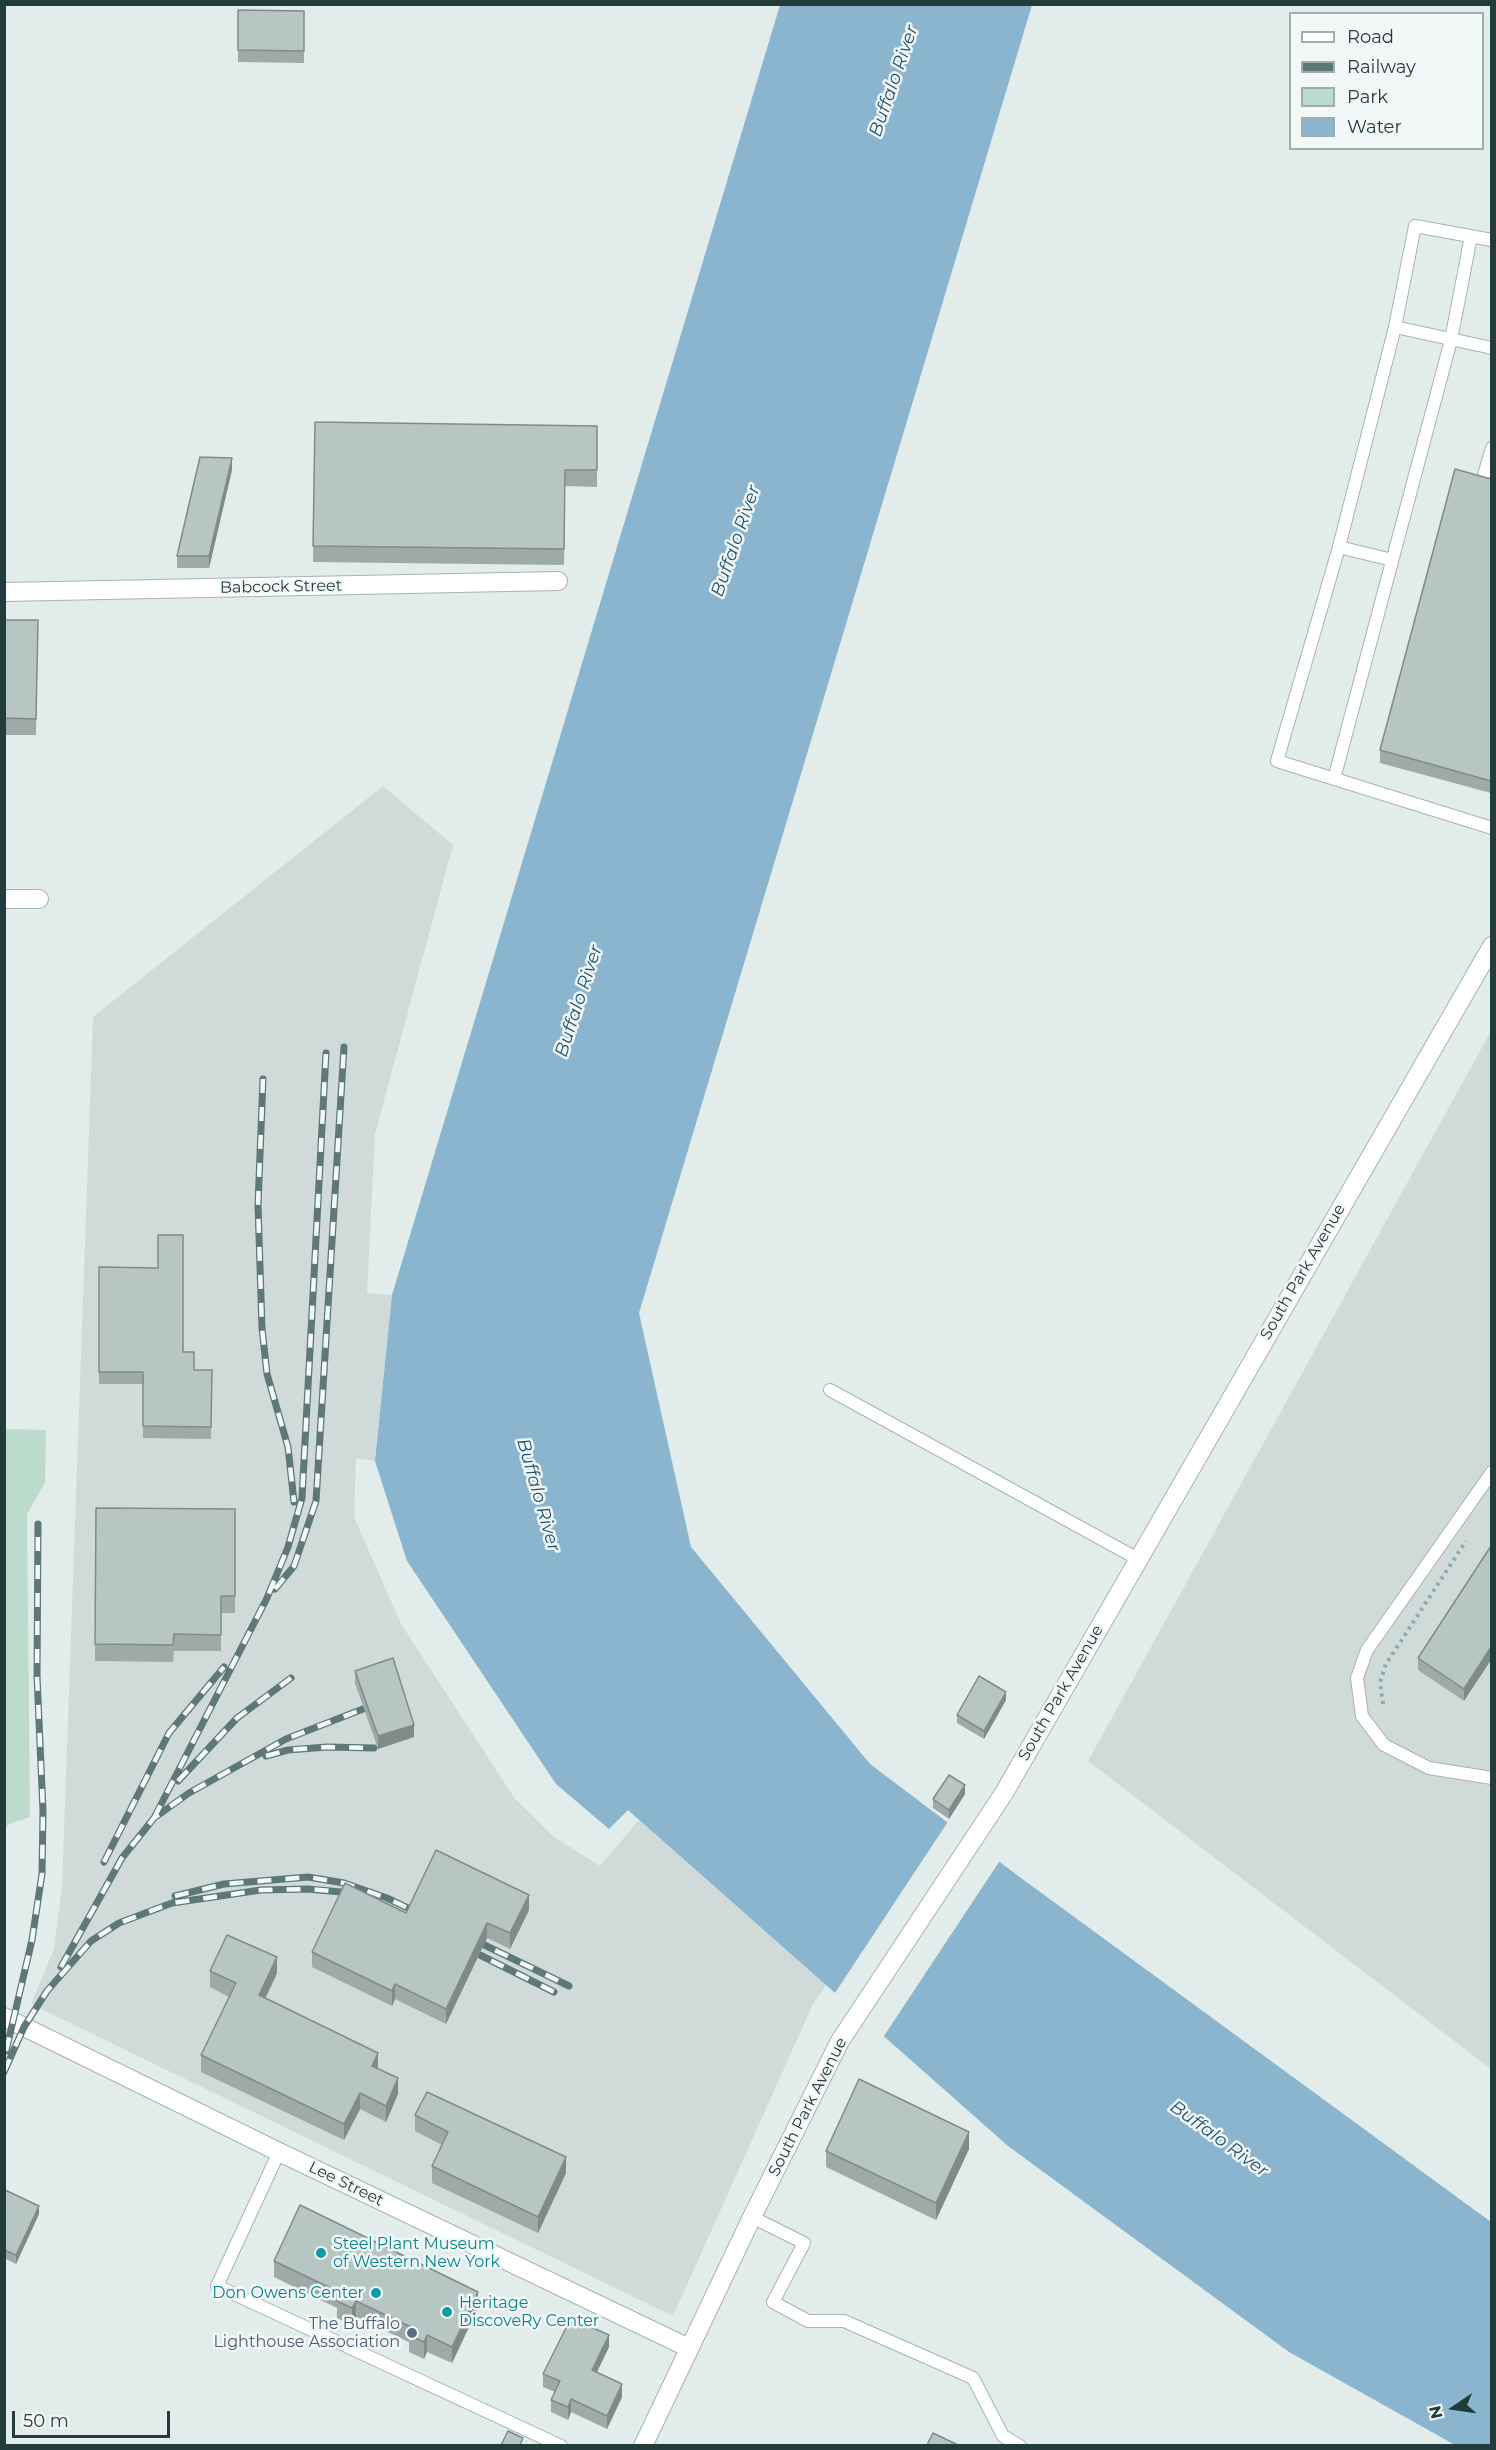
<!DOCTYPE html>
<html>
<head>
<meta charset="utf-8">
<style>
	body { margin:0 }
	#map { position:relative; width:1496px; height:2450px; overflow:hidden; background:#e2ecea; font-family:Montserrat,sans-serif }
	canvas { display:block }
	.frame { position:absolute; inset:0; border:6px solid #223c3b; pointer-events:none }
	.legend { position:absolute; left:1289px; top:12px; width:195px; height:138px; box-sizing:border-box; background:#f2f8f7; border:2px solid #9fadac; margin:0; padding:8px 10px; list-style:none; font-size:18px; color:#223c3b }
	.legend li { display:flex; align-items:center; gap:12px; height:30px }
	.legend b { width:30px; border:2px solid #9fadac }
	.north { position:absolute; left:1424px; top:2378px; width:60px; height:60px; -webkit-text-stroke:4px #f2f8f7; paint-order:stroke; rotate:257deg; font-size:16px; font-weight:700; line-height:24px; text-align:center; color:#223c3b }
	.north::after { content:''; display:block; margin:auto; width:21px; height:27px; background:#223c3b; clip-path:polygon(50% 0,100% 100%,50% 72%,0 100%) }
	.scale { position:absolute; left:12px; top:2411px; width:158px; height:27px; box-sizing:border-box; border:3px solid #223c3b; border-top:0; padding-left:8px; font-size:18px; line-height:21px; white-space:nowrap; color:#223c3b; -webkit-text-stroke:4px #f2f8f7; paint-order:stroke }
</style>
</head>
<body>
<div id="map">
<canvas width="1496" height="2450"></canvas>
<div class="frame"></div>
<ul class="legend">
<li><b style="height:8px;background:#fff"></b>Road</li>
<li><b style="height:8px;background:#5d7877"></b>Railway</li>
<li><b style="height:16px;background:#bbdccc"></b>Park</li>
<li><b style="height:16px;background:#8bb4cf"></b>Water</li>
</ul>
<div class="north">N</div>
<div class="scale">50 m</div>
</div>
<script>
const ctx = document.querySelector('canvas').getContext('2d');
ctx.lineJoin = 'round';
function fillPath(path, color) {
  ctx.fillStyle = color;
  ctx.fill(path, 'evenodd');
}
function toPath(rows) {
  const path = new Path2D();
  for (const r of rows) {
    path.moveTo(r[0], r[1]);
    for (let i = 2; i < r.length; i += 2) path.lineTo(r[i], r[i + 1]);
  }
  return path;
}
function strokePath(path, color, width, dash) {
  ctx.strokeStyle = color;
  ctx.lineWidth = width;
  ctx.lineCap = dash ? 'butt' : 'round';
  ctx.setLineDash(dash || []);
  ctx.stroke(path);
}
function drawText(font, color, halo, rows, align = 'center') {
  ctx.font = font + ' Montserrat,sans-serif';
  ctx.lineWidth = 5;
  ctx.setLineDash([]);
  ctx.textBaseline = 'middle';
  ctx.strokeStyle = halo;
  ctx.fillStyle = color;
  for (const [text, x, y, turn = 0] of rows) {
    ctx.save();
    ctx.translate(x, y);
    ctx.rotate((+turn || 0) * Math.PI / 180);
    ctx.textAlign = isNaN(turn) ? turn : align;
    if (halo) ctx.strokeText(text, 0, 0);
    ctx.fillText(text, 0, 0);
    ctx.restore();
  }
}
const built = toPath([
	[383,786,453,845,375,1134,367,1293,392,1295,375,1461,356,1458,354,1517,401,1624,515,1799,554,1837,600,1866,639,1820,826,1985,813,2004,673,2316,31,2004,54,1949,62,1886,93,1017],
	[1491,1031,1491,2069,1088,1761]
]);
const green = toPath([
	[5,1429,46,1430,45,1483,27,1514,30,1817,9,1824,5,1829]
]);
const water = toPath([
	[780,5,1032,5,639,1313,691,1547,870,1764,1021,1878,1491,2222,1491,2445,1455,2445,1289,2352,1008,2146,628,1810,609,1829,556,1784,407,1561,375,1461,392,1295]
]);
const pier = toPath([
	[949,1820,1001,1859,882,2039,833,1996]
]);
const path = toPath([
	[1383,1704,1380,1682,1386,1664,1466,1541]
]);
const service = toPath([
	[1395,327,1415,226,1492,240],
	[1492,348,1395,327,1339,547,1277,761,1492,828],
	[1484,475,1492,448],
	[1339,547,1392,560],
	[1334,779,1451,340,1471,236],
	[830,1390,1138,1559],
	[1492,1472,1367,1650,1357,1678,1362,1716,1384,1745,1429,1768,1492,1778],
	[279,2152,217,2286,561,2446],
	[752,2217,804,2243,773,2302,808,2321,844,2321,973,2378,1003,2436,1020,2446]
]);
const minor = toPath([
	[4,592,558,581],
	[4,899,39,899],
	[4,2017,279,2152,689,2348]
]);
const tertiary = toPath([
	[643,2446,752,2217,840,2041,1004,1793,1492,946]
]);
const rail = toPath([
	[263,1079,258,1205,262,1328,267,1374,288,1447,294,1502],
	[275,1589,294,1566,316,1501,344,1047],
	[266,1756,288,1750,327,1747,374,1748],
	[178,1781,237,1718,291,1678],
	[154,1818,267,1598,288,1547,302,1498,326,1053],
	[104,1862,169,1733,224,1667],
	[175,1896,224,1884,308,1877,344,1883,387,1898,424,1916],
	[470,1938,569,1986],
	[466,1948,554,1992],
	[61,1967,122,1858,154,1818,189,1793,286,1739,381,1702],
	[6,2051,32,1940,42,1874,43,1811,37,1676,38,1524],
	[4,2072,24,2027,47,1991,91,1941,119,1923,172,1903,261,1890,308,1889,341,1892,357,1898]
]);
const wall = toPath([
	[238,10,304,11,304,63,238,62],
	[315,422,597,426,597,487,565,486,564,565,313,562],
	[232,470,209,568,177,568,177,556],
	[1491,479,1491,793,1380,763,1380,750],
	[4,620,38,620,36,735,4,735],
	[99,1267,183,1352,194,1370,212,1370,211,1439,143,1438,143,1384,99,1384],
	[96,1508,235,1509,235,1613,221,1613,221,1651,174,1651,173,1662,95,1661],
	[1491,1546,1464,1701,1418,1670,1418,1658],
	[355,1671,414,1737,378,1749,355,1683],
	[1006,1700,984,1739,957,1723,957,1715],
	[965,1794,949,1819,933,1808,933,1799],
	[529,1910,510,1949,487,1938,446,2024,395,1999,392,2006,312,1967,312,1952,406,1913],
	[210,1971,277,1973,265,1999,378,2069,398,2094,386,2122,360,2109,344,2140,201,2072,201,2055,229,1997,210,1987],
	[415,2115,566,2173,538,2233,432,2183,432,2166,442,2145,415,2131],
	[969,2149,936,2220,826,2167,826,2151],
	[4,2191,39,2214,16,2264,4,2258],
	[274,2261,478,2308,452,2363,427,2352,424,2359,409,2352,409,2342,356,2317,352,2325,337,2318,337,2308,274,2277],
	[609,2347,597,2372,622,2397,607,2429,571,2412,568,2420,551,2412,551,2400,555,2392,543,2387,543,2374]
]);
const shadedWall = toPath([
	[232,458,232,470,209,568,209,556],
	[1491,1647,1491,1660,1464,1701,1464,1689],
	[1006,1692,1006,1700,984,1739,984,1731],
	[414,1725,414,1737,378,1749,378,1736],
	[965,1785,965,1794,949,1819,949,1810],
	[529,1895,529,1910,510,1949,510,1933],
	[487,1923,487,1938,446,2024,446,2009],
	[277,1957,277,1973,259,2012,259,1995],
	[395,1984,395,1999,392,2006,392,1991],
	[378,2053,378,2069,372,2066],
	[398,2078,398,2094,386,2122,386,2106],
	[360,2093,360,2109,344,2140,344,2124],
	[969,2132,969,2149,936,2220,936,2203],
	[566,2157,566,2173,538,2233,538,2217],
	[39,2206,39,2214,16,2264,16,2255],
	[478,2292,478,2308,452,2363,452,2347],
	[356,2301,356,2317,352,2325,352,2308],
	[427,2335,427,2352,424,2359,424,2342],
	[609,2335,609,2347,592,2382,592,2370],
	[622,2384,622,2397,607,2429,607,2416],
	[571,2399,571,2412,568,2420,568,2407]
]);
const building = toPath([
	[238,10,304,11,304,51,238,50,238,10],
	[315,422,597,426,597,470,565,470,564,549,313,546,315,422],
	[200,457,232,458,209,556,177,556,200,457],
	[1455,469,1491,479,1491,781,1380,750,1455,469],
	[4,620,38,620,36,719,4,718,4,620],
	[158,1235,183,1235,183,1352,194,1352,194,1370,212,1370,211,1427,143,1426,143,1372,99,1372,99,1267,158,1268,158,1235],
	[96,1508,235,1509,235,1596,221,1596,221,1635,174,1634,173,1645,95,1644,96,1508],
	[1491,1546,1491,1647,1464,1689,1418,1658,1491,1546],
	[393,1658,414,1725,378,1736,355,1671,393,1658],
	[979,1676,1006,1692,984,1731,957,1715,979,1676],
	[949,1775,965,1785,949,1810,933,1799,949,1775],
	[436,1850,529,1895,510,1933,487,1923,446,2009,395,1984,392,1991,312,1952,345,1883,406,1913,436,1850],
	[227,1935,277,1957,259,1995,378,2053,372,2066,398,2078,386,2106,360,2093,344,2124,201,2055,236,1983,210,1971,227,1935],
	[859,2079,969,2132,936,2203,826,2151,859,2079],
	[427,2092,566,2157,538,2217,432,2166,448,2132,415,2115,427,2092],
	[5,2190,39,2206,16,2255,4,2250,5,2190],
	[300,2205,478,2292,452,2347,427,2335,424,2342,409,2335,413,2328,356,2301,352,2308,337,2301,341,2293,274,2261,300,2205],
	[571,2318,609,2335,592,2370,622,2384,607,2416,571,2399,568,2407,551,2400,560,2381,543,2374,571,2318],
	[508,2431,523,2438,520,2445,501,2445,508,2431],
	[933,2433,958,2445,927,2445,933,2433]
]);
const markers = [
	[321,2253,6,"#0f9aa8"],
	[376,2293,6,"#0f9aa8"],
	[447,2312,6,"#0f9aa8"],
	[412,2333,6,"#5c6f8a"]
];
const streetNames = [
	["Babcock Street",281,587,-1],
	["South Park Avenue",1303,1272,-60],
	["South Park Avenue",1061,1693,-60],
	["South Park Avenue",808,2107,-63],
	["Lee Street",346,2184,26]
];
const cultureNames = [
	["Steel Plant Museum",333,2244],
	["of Western New York",333,2262],
	["Don Owens Center",364,2293,"right"],
	["Heritage",459,2303],
	["DiscoveRy Center",459,2321]
];
const serviceNames = [
	["The Buffalo",400,2324],
	["Lighthouse Association",400,2342]
];
const waterNames = [
	["Buffalo River",894,81,-71],
	["Buffalo River",736,541,-71],
	["Buffalo River",579,1001,-72],
	["Buffalo River",538,1495,74],
	["Buffalo River",1219,2139,36]
];
fillPath(built, '#d0dbd9');
fillPath(green, '#bbdccc');
fillPath(water, '#8bb4cf');
fillPath(pier, '#e2ecea');
strokePath(service, '#a5b4b2', 14);
strokePath(minor, '#a5b4b2', 20);
strokePath(tertiary, '#a5b4b2', 20);
strokePath(path, '#83aeab', 4, [3, 4.5]);
strokePath(service, '#fff', 12);
strokePath(minor, '#fff', 18);
strokePath(tertiary, '#fff', 18);
strokePath(rail, '#5d7877', 7);
strokePath(rail, '#f2f8f7', 4.5, [14]);
fillPath(wall, '#9daaa8');
fillPath(shadedWall, '#808b88');
fillPath(building, '#b7c6c3');
strokePath(building, '#808b88', 1.5);
for (const [x, y, r, color] of markers) {
  const dot = new Path2D();
  dot.arc(x, y, r, 0, 2 * Math.PI);
  ctx.fillStyle = color;
  ctx.fill(dot);
  strokePath(dot, '#f2f8f7', 2);
}
drawText('16px', '#223c3b', '#f2f8f7', streetNames);
drawText('16px', '#0d838f', '#f2f8f7', cultureNames, 'left');
drawText('16px', '#4e5e75', '#f2f8f7', serviceNames, 'right');
drawText('italic 18px', '#1e5276', '#f2f8f7', waterNames);
</script>
</body>
</html>
